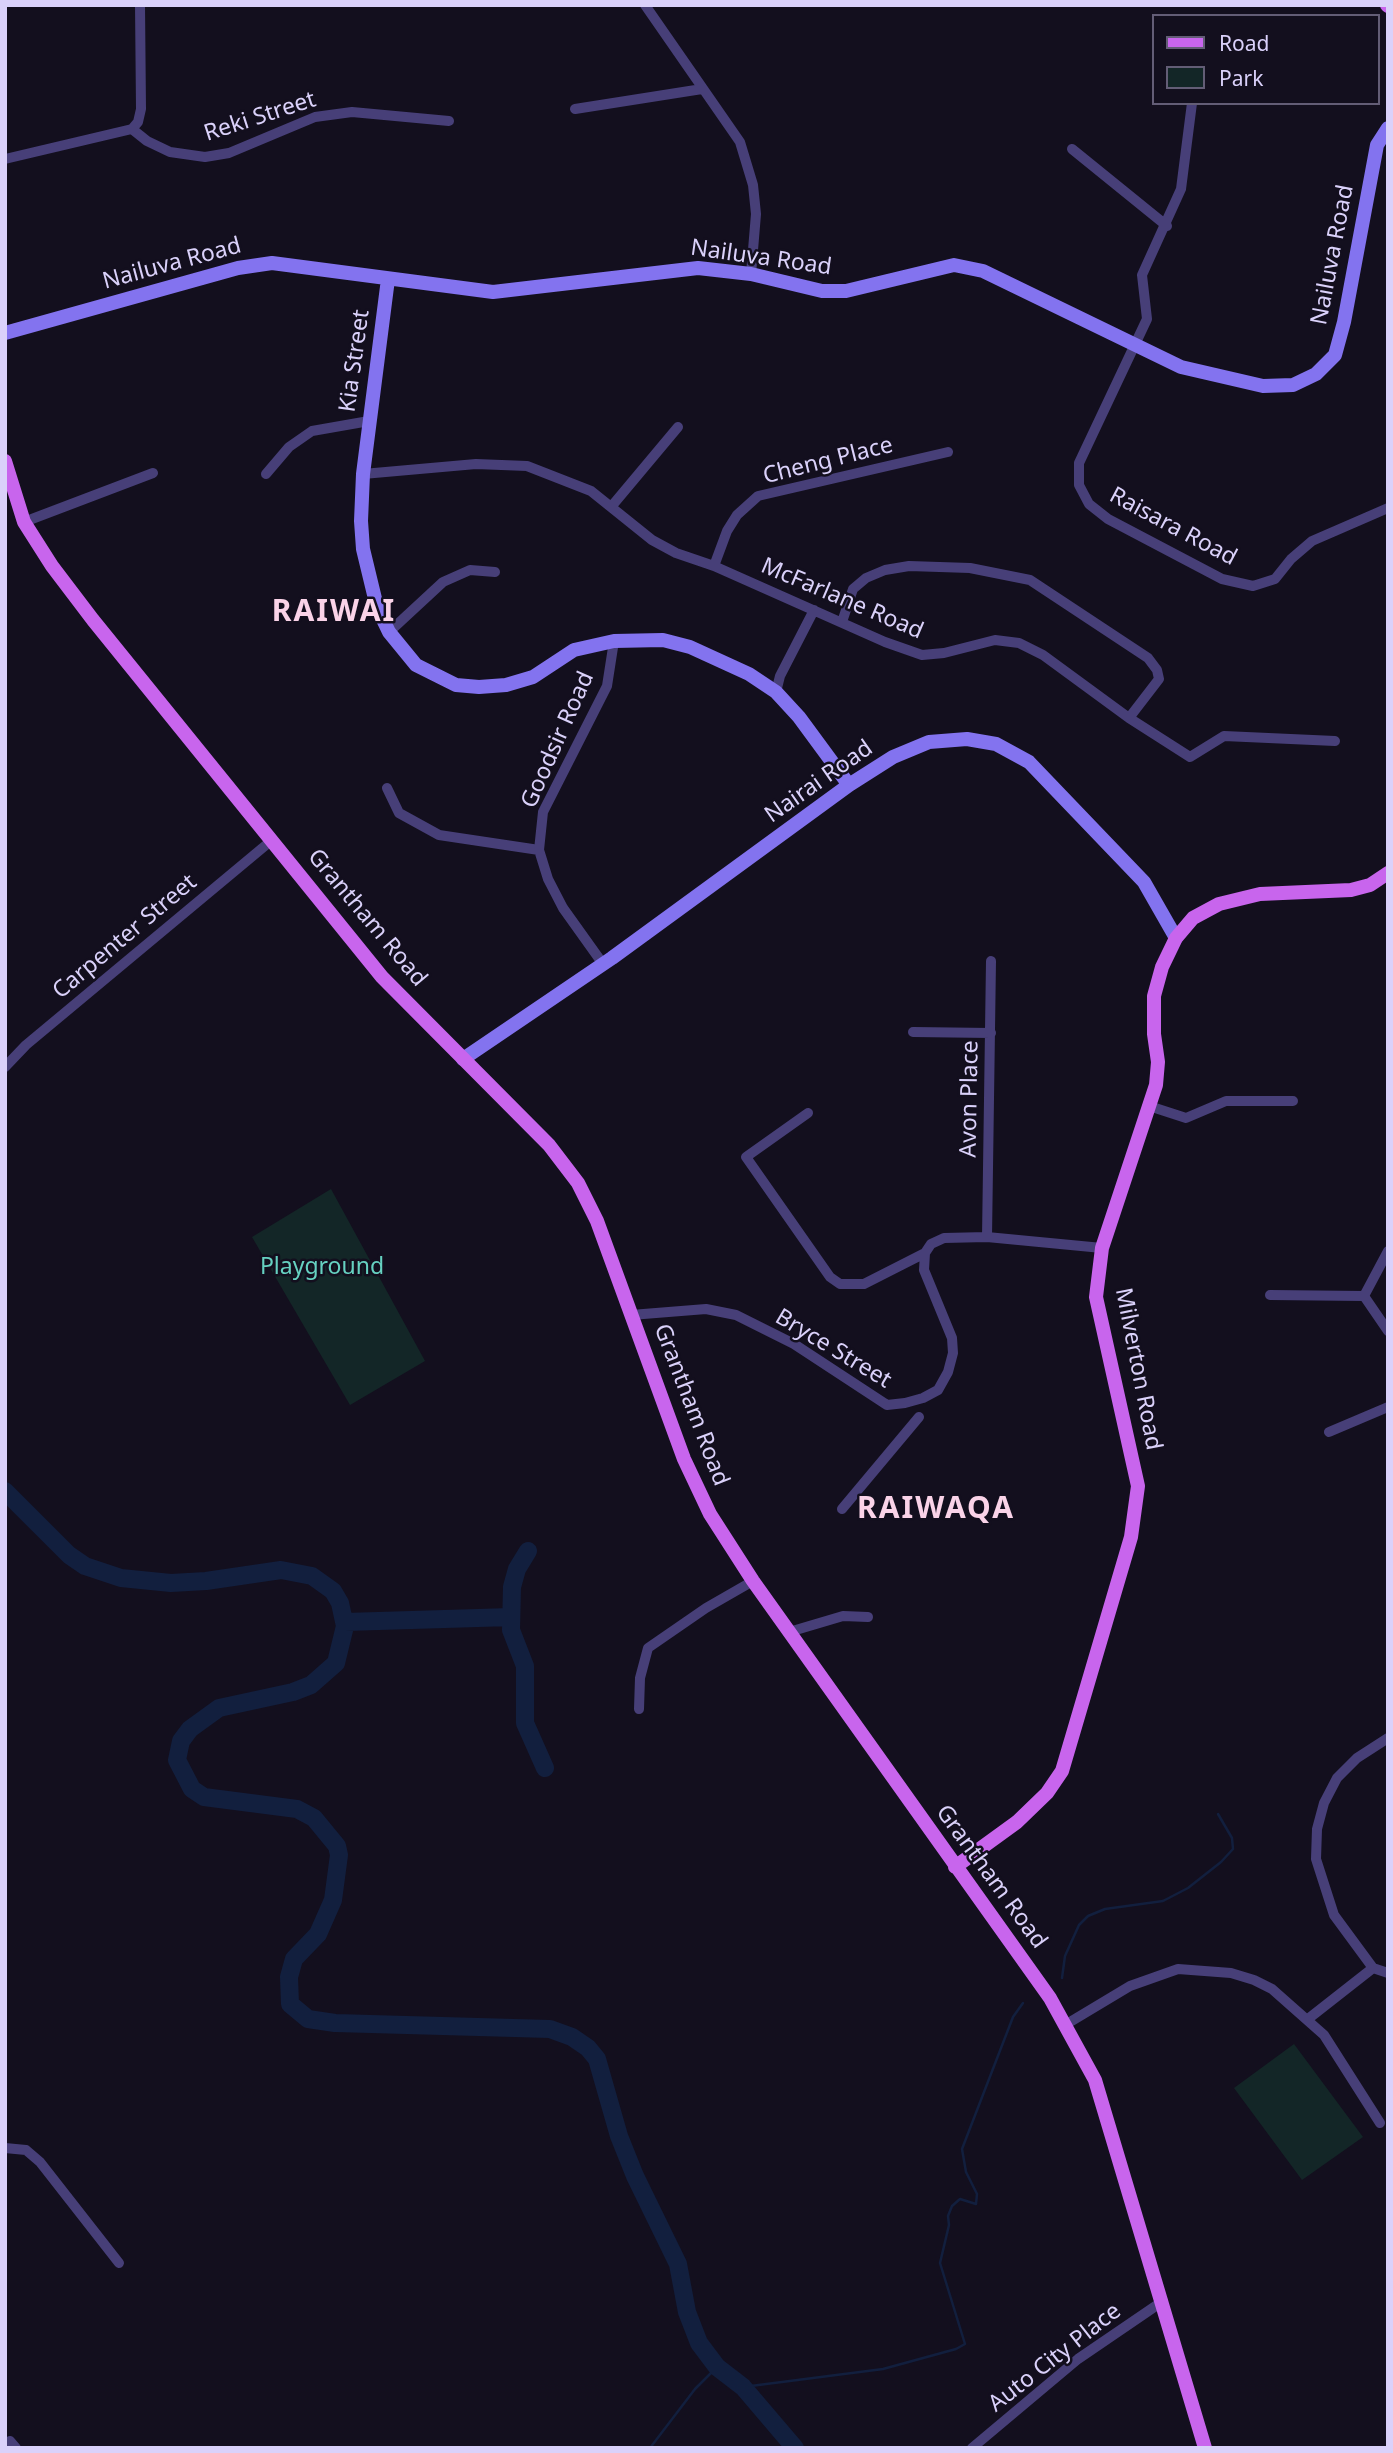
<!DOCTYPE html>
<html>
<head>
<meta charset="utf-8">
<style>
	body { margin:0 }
	#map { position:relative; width:1393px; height:2453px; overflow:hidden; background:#130f1e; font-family:"Noto Sans",sans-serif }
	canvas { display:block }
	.frame { position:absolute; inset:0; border:7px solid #dad1fa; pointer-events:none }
	.legend { position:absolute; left:1152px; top:14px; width:228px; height:91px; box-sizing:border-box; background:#130f1e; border:2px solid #635d76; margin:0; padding:9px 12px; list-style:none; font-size:21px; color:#dad1fa }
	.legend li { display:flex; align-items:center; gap:14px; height:35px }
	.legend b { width:35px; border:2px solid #635d76 }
</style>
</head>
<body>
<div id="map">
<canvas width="1393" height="2453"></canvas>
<div class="frame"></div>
<ul class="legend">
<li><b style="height:9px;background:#c865ed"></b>Road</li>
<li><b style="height:19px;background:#132627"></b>Park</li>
</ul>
</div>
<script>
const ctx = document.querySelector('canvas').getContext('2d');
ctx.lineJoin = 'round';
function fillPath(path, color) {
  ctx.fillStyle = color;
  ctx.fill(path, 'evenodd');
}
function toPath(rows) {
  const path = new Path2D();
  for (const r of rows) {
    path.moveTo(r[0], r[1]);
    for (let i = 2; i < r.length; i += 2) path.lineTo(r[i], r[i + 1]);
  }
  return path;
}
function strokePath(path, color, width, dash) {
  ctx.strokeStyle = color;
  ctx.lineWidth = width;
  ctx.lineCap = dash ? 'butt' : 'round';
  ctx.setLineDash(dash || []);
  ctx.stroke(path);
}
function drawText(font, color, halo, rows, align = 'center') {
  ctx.font = font + ' "Noto Sans",sans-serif';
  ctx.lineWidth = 5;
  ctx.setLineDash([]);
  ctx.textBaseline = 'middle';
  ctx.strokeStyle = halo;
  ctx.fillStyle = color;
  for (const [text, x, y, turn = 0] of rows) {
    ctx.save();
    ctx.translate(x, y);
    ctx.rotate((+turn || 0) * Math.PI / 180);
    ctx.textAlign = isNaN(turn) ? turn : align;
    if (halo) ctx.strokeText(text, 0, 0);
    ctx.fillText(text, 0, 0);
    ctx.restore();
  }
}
const green = toPath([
	[331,1189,425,1361,350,1405,252,1237],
	[1294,2044,1363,2137,1302,2180,1234,2088]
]);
const stream = toPath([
	[1062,1978,1065,1956,1079,1925,1088,1916,1105,1909,1163,1901,1188,1888,1221,1862,1233,1849,1232,1838,1218,1814],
	[743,2387,883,2369,956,2349,965,2344,940,2263,949,2225,948,2216,952,2206,960,2199,976,2204,977,2194,966,2172,962,2149,1013,2017,1023,2003],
	[650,2448,695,2389,717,2367]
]);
const river = toPath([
	[5,1491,69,1555,85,1566,121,1578,171,1583,206,1581,281,1570,312,1576,333,1591,340,1603,345,1626,336,1663,311,1685,293,1692,219,1708,190,1729,181,1741,177,1760,192,1789,204,1797,297,1809,314,1818,337,1846,339,1855,333,1900,318,1934,294,1959,289,1977,290,2004,308,2019,335,2023,550,2029,572,2037,588,2048,597,2059,619,2136,635,2176,678,2264,687,2312,699,2343,717,2367,743,2387,795,2448],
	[528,1551,517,1569,512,1587,511,1630,525,1666,525,1723,545,1768],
	[345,1622,511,1617]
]);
const street = toPath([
	[645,5,740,142,753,185,756,214,751,274],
	[1192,103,1181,189,1142,275,1147,319,1079,463,1079,485,1089,504,1108,519,1222,579,1253,586,1275,579,1291,559,1312,541,1388,508],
	[575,109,702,89],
	[132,129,147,141,170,152,205,157,229,153,315,117,352,112,449,121],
	[1072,149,1167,226],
	[5,159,132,129,138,122,141,109,140,5],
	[266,474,289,447,312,431,369,421],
	[363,474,476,464,527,466,591,491,652,540,676,553,714,566,885,642,922,655,944,653,995,640,1019,643,1043,655,1129,718,1190,757,1224,736,1335,741],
	[611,507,678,427],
	[24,522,153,473],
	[714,566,727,531,737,515,758,496,948,452],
	[842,622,853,589,866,578,885,570,909,566,970,568,1030,580,1148,658,1157,670,1159,679,1129,718],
	[389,632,443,582,470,570,495,572],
	[776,692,780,676,814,610],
	[387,788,399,813,439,835,539,850],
	[603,964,563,908,548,879,539,850,543,812,607,686,614,641],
	[913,1032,991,1033],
	[5,1067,26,1045,272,840],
	[1149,1106,1186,1118,1226,1101,1293,1101],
	[808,1113,746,1157,830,1277,840,1284,864,1284,925,1253],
	[987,1237,991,961],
	[1270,1295,1364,1296],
	[1364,1296,1388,1251],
	[1364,1296,1388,1331],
	[631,1315,706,1309,736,1315,794,1344,887,1405,905,1403,923,1398,938,1390,948,1372,953,1353,952,1338,924,1270,925,1253,931,1244,944,1238,987,1237,1102,1248],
	[1329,1432,1388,1407],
	[842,1509,919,1417],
	[789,1632,843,1616,868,1617],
	[639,1709,640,1678,648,1648,706,1608,753,1581],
	[1373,1968,1334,1915,1316,1859,1317,1829,1324,1803,1337,1778,1357,1758,1388,1738],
	[1308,2019,1373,1968,1388,1973],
	[1065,2025,1130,1986,1178,1969,1231,1973,1254,1980,1272,1989,1324,2035,1380,2123],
	[5,2148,26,2150,40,2162,119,2263],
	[5,2445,10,2441,16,2448],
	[972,2448,1078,2359,1163,2301]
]);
const secondary = toPath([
	[388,279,363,474,361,521,363,549,377,607,389,632,416,665,456,685,479,687,506,685,533,677,574,650,614,641,663,640,690,647,749,674,776,692,799,717,849,785],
	[5,333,238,268,272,263,493,292,698,268,751,274,822,291,846,291,954,265,983,271,1181,367,1263,386,1293,385,1316,374,1335,355,1344,322,1377,145,1388,128],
	[463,1059,612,958,849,785,893,757,929,742,967,739,996,744,1029,762,1144,882,1176,938]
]);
const primary = toPath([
	[1387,5,1388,6],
	[5,461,24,522,52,566,93,620,382,977,549,1145,578,1183,597,1221,684,1459,710,1514,753,1581,1050,1998,1095,2080,1205,2448],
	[955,1867,1017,1822,1047,1793,1062,1771,1131,1537,1138,1486,1096,1297,1102,1248,1156,1085,1158,1062,1154,1034,1154,996,1162,967,1176,938,1193,918,1219,904,1260,894,1351,890,1370,885,1388,873]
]);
const streetNames = [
	["Reki Street",260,117,-18],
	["Nailuva Road",1333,255,-79],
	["Nailuva Road",761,258,8],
	["Nailuva Road",172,264,-15],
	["Kia Street",355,361,-82],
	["Cheng Place",828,461,-14],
	["Raisara Road",1173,527,28],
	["McFarlane Road",842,599,23],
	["Goodsir Road",558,740,-66],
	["Nairai Road",819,782,-35],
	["Grantham Road",367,918,50],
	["Carpenter Street",125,937,-40],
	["Avon Place",970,1099,-89],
	["Bryce Street",833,1349,31],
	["Milverton Road",1138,1369,79],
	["Grantham Road",691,1405,69],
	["Grantham Road",991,1877,54],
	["Auto City Place",1055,2358,-38]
];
const parkNames = [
	["Playground",322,1267]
];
const districtNames = [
	["RAIWAI",334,612],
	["RAIWAQA",936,1509]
];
fillPath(green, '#132627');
strokePath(stream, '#121f3e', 2.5);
strokePath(river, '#121f3e', 18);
strokePath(street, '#473f78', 10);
strokePath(secondary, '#8373ef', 14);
strokePath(primary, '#c865ed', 14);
drawText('23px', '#dad1fa', '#130f1e', streetNames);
drawText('23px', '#66d1c1', '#130f1e', parkNames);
ctx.letterSpacing = '2px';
drawText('bold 30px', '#fad3e8', '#130f1e', districtNames);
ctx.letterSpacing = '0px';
</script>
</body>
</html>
